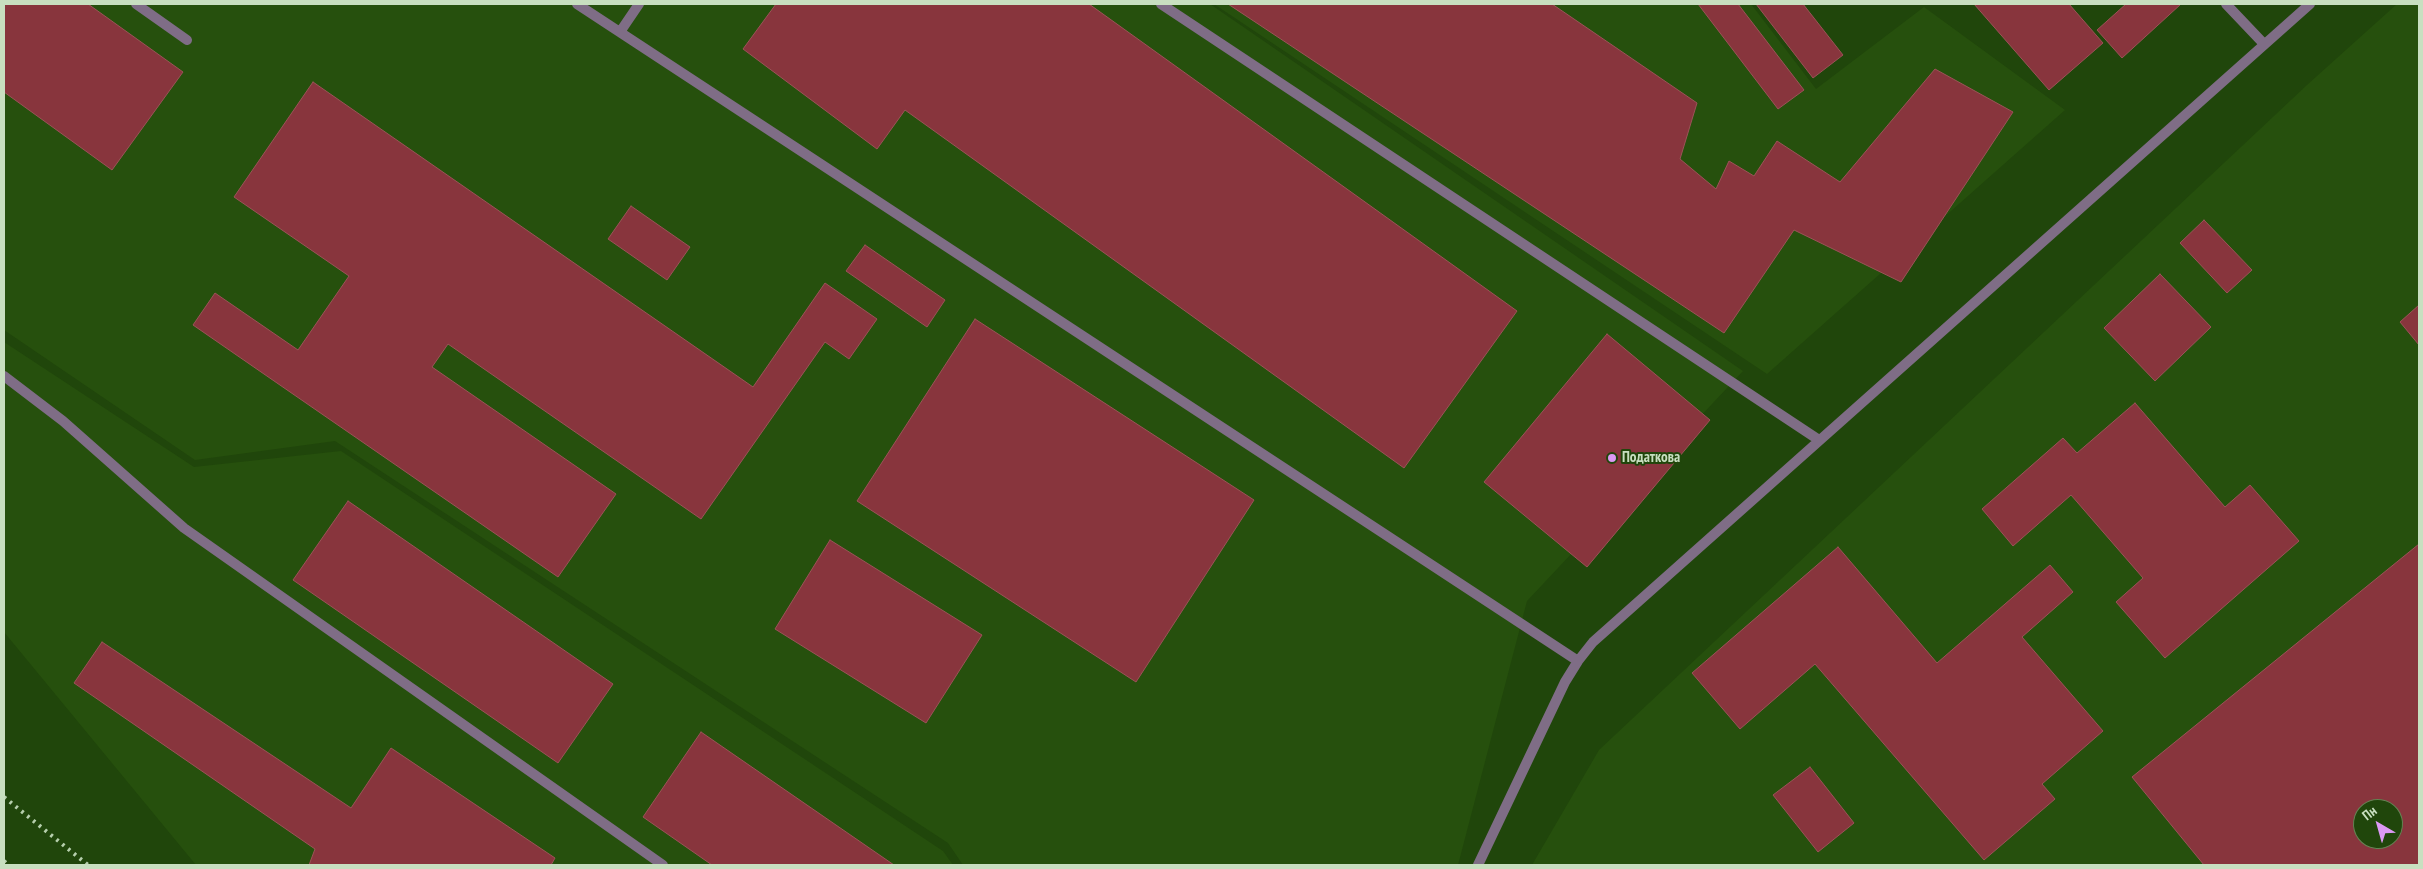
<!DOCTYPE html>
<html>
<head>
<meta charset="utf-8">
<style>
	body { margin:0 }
	#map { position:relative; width:2423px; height:869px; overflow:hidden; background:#20460b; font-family:"PT Sans Narrow",sans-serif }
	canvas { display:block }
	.frame { position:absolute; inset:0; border:5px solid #c8dfc0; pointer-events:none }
	.north { position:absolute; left:2353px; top:799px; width:50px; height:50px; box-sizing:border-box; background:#20460b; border:1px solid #638353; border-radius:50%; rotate:322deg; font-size:14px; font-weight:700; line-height:20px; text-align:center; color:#c8dfc0 }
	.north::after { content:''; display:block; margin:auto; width:18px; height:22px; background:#dc99f4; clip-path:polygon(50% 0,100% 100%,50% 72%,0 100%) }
</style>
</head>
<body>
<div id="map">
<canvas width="2423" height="869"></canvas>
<div class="frame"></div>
<div class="north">Пн</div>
</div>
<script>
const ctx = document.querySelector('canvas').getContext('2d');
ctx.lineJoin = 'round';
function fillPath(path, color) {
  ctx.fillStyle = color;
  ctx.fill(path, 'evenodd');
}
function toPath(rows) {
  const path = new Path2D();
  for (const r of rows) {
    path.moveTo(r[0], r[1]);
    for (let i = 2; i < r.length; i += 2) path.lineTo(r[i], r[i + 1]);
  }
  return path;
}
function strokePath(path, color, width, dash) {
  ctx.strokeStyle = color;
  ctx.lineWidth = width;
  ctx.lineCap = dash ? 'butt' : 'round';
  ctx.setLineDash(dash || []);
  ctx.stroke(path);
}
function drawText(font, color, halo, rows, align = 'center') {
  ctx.font = font + ' "PT Sans Narrow",sans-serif';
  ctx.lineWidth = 4;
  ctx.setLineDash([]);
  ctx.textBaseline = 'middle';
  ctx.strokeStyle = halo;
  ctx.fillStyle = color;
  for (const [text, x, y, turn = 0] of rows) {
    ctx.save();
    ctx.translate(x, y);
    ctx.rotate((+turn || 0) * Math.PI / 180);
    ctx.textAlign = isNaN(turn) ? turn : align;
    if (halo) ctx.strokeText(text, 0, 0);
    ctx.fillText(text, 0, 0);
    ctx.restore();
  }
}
const built = toPath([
	[4,4,1210,4,1743,371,1527,601,1458,865,963,865,948,843,335,441,195,460,4,330],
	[1214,4,1751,4,1816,89,1924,7,2065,110,1767,374],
	[2397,4,2419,4,2419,865,1532,865,1599,750,2307,85],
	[2363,809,2393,809,2393,839,2363,839],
	[4,342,194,467,341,451,943,851,953,865,196,865,4,632]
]);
const building = toPath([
	[4,4,88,4,183,72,112,170,4,92,4,4],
	[776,4,1089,4,1517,311,1404,468,905,110,877,149,743,49,776,4],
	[1228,4,1552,4,1697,103,1680,159,1716,189,1729,161,1754,176,1777,141,1840,182,1935,69,2013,112,1901,282,1794,230,1724,333,1228,4],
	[1698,4,1738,4,1804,90,1778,109,1698,4],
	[1756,4,1803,4,1843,55,1813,78,1756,4],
	[1974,4,2069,4,2103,43,2049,90,1974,4],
	[2126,4,2181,4,2122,58,2097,30,2126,4],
	[313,82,753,387,825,283,877,319,849,359,825,342,701,519,448,344,432,367,616,494,558,577,193,325,215,293,298,350,349,276,234,197,313,82],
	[631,206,690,247,667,280,608,239,631,206],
	[2204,220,2252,270,2227,293,2180,243,2204,220],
	[865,245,945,300,927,327,846,271,865,245],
	[2160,274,2211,327,2155,381,2104,328,2160,274],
	[2419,305,2419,345,2400,322,2419,305],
	[975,319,1254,500,1136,682,857,501,975,319],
	[1607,334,1710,420,1587,567,1484,482,1607,334],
	[2135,403,2225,507,2250,485,2299,541,2165,658,2116,602,2143,578,2071,495,2013,546,1982,509,2063,438,2077,453,2135,403],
	[348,501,613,684,558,763,293,580,348,501],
	[830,540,982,635,926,723,775,629,830,540],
	[2419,544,2419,865,2204,865,2132,777,2419,544],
	[2363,809,2393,809,2393,839,2363,839,2363,809],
	[1838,547,1937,663,2050,565,2073,592,2022,637,2103,731,2042,784,2055,799,1984,860,1815,664,1740,729,1692,673,1838,547],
	[102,642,351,808,391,748,555,858,551,865,309,865,315,849,74,683,102,642],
	[701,732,894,865,712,865,643,817,701,732],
	[1810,767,1854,823,1818,852,1773,795,1810,767]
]);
const service = toPath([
	[136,4,187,40],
	[577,4,1578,661],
	[1161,4,1819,440],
	[2226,4,2264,44],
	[620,32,639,4],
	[4,376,63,421,184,528,663,865],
	[1478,865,1565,682,1578,661,1593,642,2310,4]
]);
const rail = toPath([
	[4,797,88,865],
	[4,861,8,865]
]);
const markers = [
	[1612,458,5,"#dc99f4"]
];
const poiNames = [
	["Податкова",1622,458]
];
fillPath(built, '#26500d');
fillPath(building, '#88353d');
strokePath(building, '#9b5357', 1);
strokePath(service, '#7f6d86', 10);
strokePath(rail, '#b6cfad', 4, [2.5, 5]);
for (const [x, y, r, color] of markers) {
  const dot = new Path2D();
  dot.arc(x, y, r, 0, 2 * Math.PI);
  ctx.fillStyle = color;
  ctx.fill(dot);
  strokePath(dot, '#20460b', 2);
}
drawText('bold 15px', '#c8dfc0', '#20460b', poiNames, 'left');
</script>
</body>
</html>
